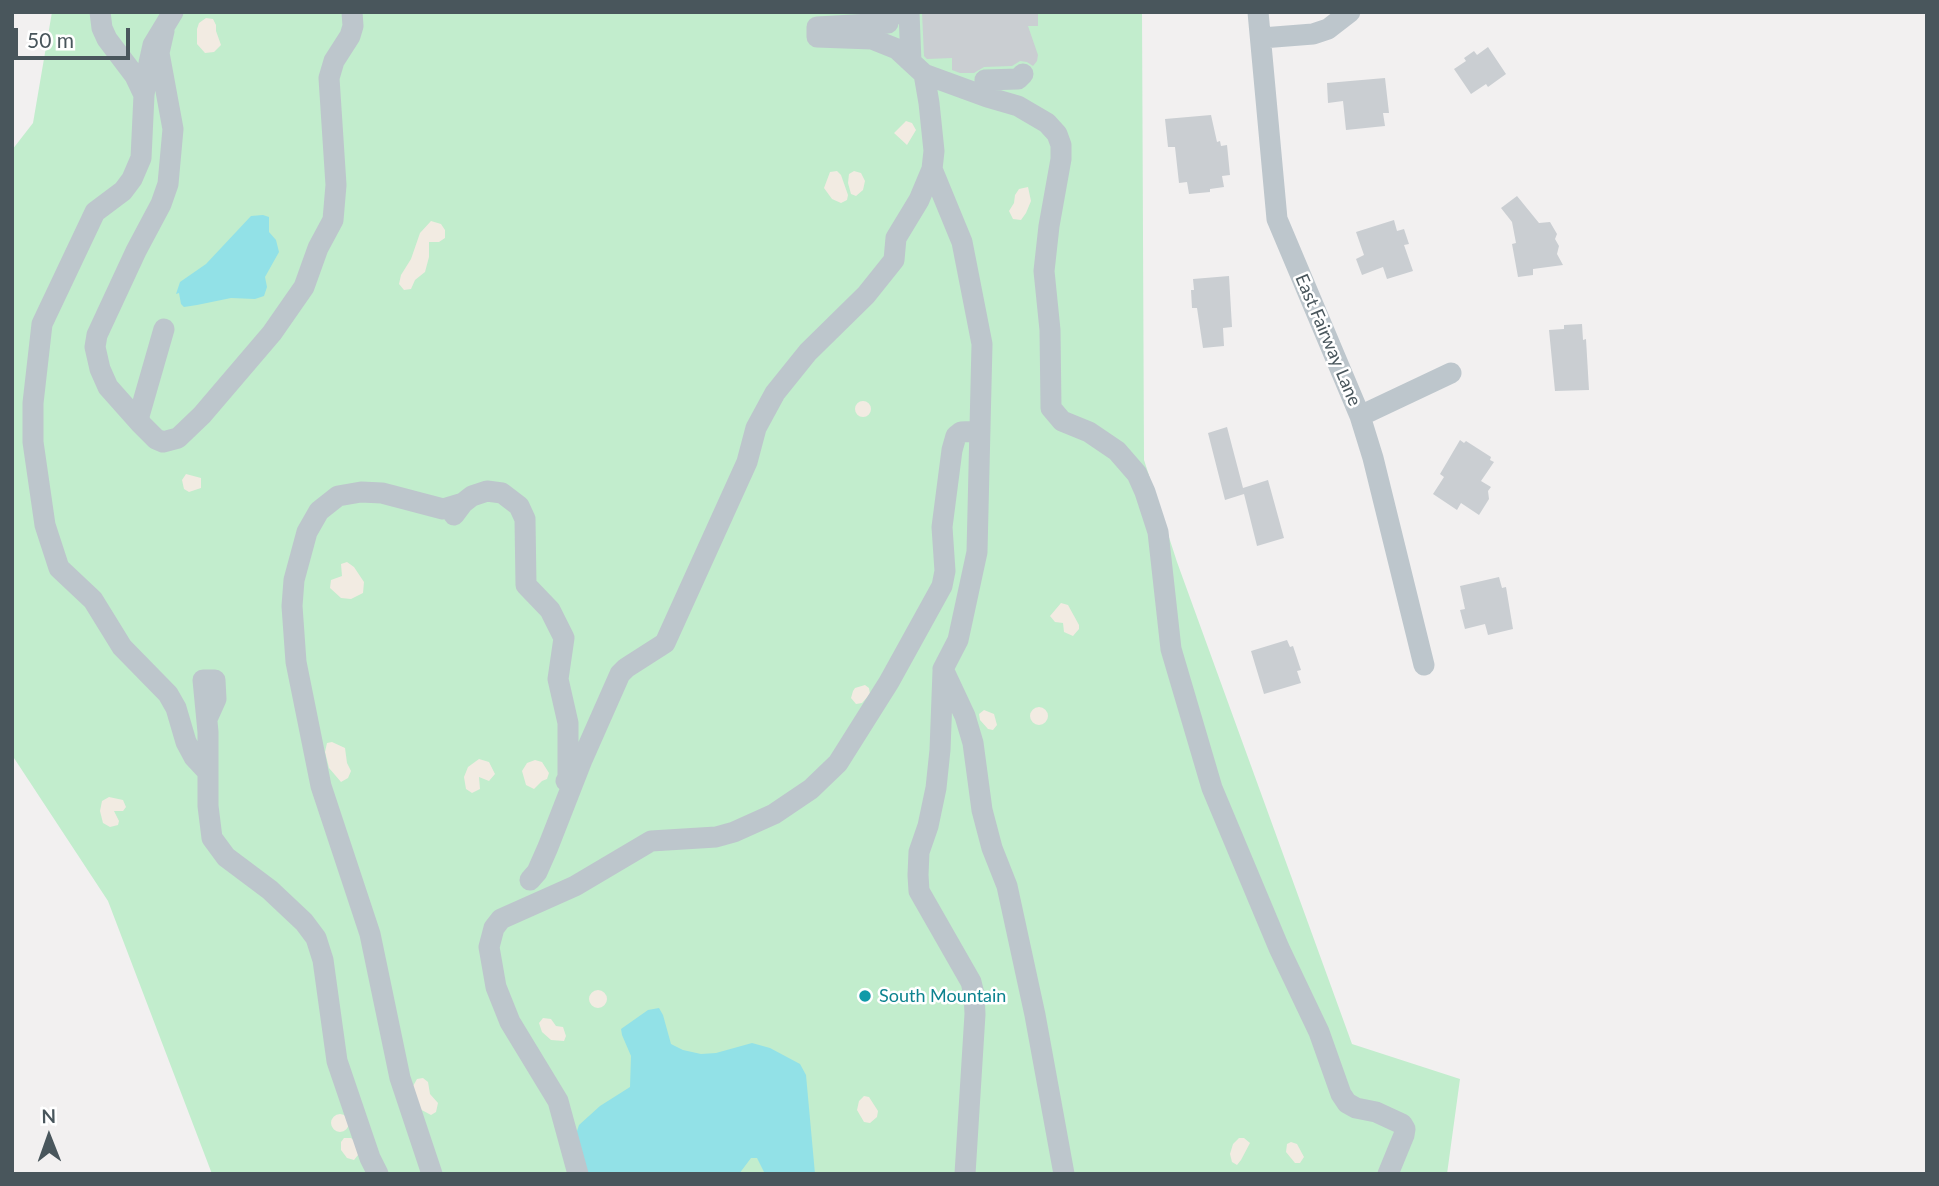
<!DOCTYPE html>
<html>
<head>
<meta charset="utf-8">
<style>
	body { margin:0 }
	#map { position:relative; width:1939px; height:1186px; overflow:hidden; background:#f2f0f0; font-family:Lato,sans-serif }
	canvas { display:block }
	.frame { position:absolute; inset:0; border:14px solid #49565c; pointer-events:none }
	.north { position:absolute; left:14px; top:1102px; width:70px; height:70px; -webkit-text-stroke:5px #fff; paint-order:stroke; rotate:359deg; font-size:19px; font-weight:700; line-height:28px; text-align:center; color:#49565c }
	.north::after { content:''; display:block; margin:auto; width:24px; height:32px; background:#49565c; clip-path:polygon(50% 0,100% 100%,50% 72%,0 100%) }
	.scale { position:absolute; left:14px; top:28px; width:116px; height:32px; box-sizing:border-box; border:4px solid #49565c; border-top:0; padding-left:9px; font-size:21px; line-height:24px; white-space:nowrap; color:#49565c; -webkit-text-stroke:5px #fff; paint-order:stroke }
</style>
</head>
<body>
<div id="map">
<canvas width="1939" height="1186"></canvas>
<div class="frame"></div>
<div class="north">N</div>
<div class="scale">50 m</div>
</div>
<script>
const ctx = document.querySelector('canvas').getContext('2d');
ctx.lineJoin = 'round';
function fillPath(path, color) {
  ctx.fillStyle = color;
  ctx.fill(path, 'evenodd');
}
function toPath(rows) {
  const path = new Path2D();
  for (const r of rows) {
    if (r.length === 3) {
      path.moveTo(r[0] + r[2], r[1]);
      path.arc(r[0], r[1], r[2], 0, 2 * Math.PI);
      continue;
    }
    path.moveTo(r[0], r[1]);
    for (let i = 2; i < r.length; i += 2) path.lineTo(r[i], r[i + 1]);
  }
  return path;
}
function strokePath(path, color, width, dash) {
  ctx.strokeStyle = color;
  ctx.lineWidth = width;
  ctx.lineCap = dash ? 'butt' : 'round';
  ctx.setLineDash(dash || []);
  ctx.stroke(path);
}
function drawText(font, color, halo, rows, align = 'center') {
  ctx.font = font + ' Lato,sans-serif';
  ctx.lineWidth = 5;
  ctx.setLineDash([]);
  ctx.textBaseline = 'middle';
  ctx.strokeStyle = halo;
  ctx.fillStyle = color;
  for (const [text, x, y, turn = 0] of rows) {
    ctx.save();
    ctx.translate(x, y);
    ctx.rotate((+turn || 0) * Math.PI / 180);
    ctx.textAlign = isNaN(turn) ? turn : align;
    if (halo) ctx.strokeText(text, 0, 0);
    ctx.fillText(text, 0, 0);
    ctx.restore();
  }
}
const green = toPath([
	[52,12,1142,12,1144,460,1177,562,1352,1044,1460,1079,1447,1174,212,1174,108,901,12,755,12,150,33,123]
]);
const sand = toPath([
	[206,18,213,19,216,25,216,31,221,45,214,52,205,53,197,44,197,29,199,23],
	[906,121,912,123,916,130,907,145,894,133],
	[837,171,841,175,848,195,847,200,841,203,832,199,824,188,830,172],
	[854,171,861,173,865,181,863,190,856,196,851,194,848,183,849,174],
	[1028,187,1031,201,1026,213,1021,220,1013,219,1009,211,1014,203,1015,195,1019,189],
	[431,221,441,224,445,230,445,238,439,242,429,242,429,257,425,272,415,280,411,289,404,290,399,284,401,275,411,259,420,233],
	[863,409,8],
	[186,474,201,478,201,488,189,492,184,489,182,480],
	[347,562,354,567,364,582,363,593,351,599,341,598,330,588,331,580,342,576,341,564],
	[1061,603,1068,605,1079,625,1079,629,1073,636,1064,632,1063,623,1055,622,1050,616],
	[865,685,869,688,870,694,862,703,856,704,851,698,853,691,855,688],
	[1039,716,9],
	[984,710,994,714,997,725,993,730,988,729,980,720,979,714],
	[332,742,345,748,347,763,351,771,348,778,341,782,329,768,325,752,327,743],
	[479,759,489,762,495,774,489,781,479,777,480,789,472,793,466,789,464,777,468,767],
	[535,760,542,762,549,773,547,779,542,781,534,789,526,785,522,771,527,763],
	[109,797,123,800,126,807,123,811,114,811,119,821,118,825,110,827,103,823,100,811,102,801],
	[598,999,9],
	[543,1018,551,1019,556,1026,563,1027,566,1036,564,1041,551,1040,542,1032,539,1023],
	[423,1078,428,1082,430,1094,438,1103,436,1112,431,1115,418,1108,413,1086,417,1079],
	[864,1096,869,1097,878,1111,877,1117,870,1123,864,1122,857,1110,859,1101],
	[340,1123,9],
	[344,1138,351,1138,357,1143,358,1155,354,1160,347,1158,341,1150,341,1142],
	[1239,1138,1244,1138,1250,1143,1241,1160,1237,1165,1232,1162,1230,1154,1233,1144],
	[1291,1142,1297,1144,1304,1157,1300,1163,1295,1163,1286,1152,1287,1144]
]);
const water = toPath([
	[263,215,269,217,269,232,276,240,279,252,265,277,267,287,264,296,255,299,231,298,197,305,184,307,181,304,179,293,176,294,180,282,206,264,251,216],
	[659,1008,663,1015,671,1044,683,1050,701,1054,716,1053,752,1043,770,1048,800,1064,806,1075,815,1174,765,1174,757,1158,751,1158,739,1174,584,1174,575,1137,579,1125,600,1106,630,1087,631,1056,622,1035,621,1029,648,1010]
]);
const building = toPath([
	[922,12,1038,12,1038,26,1028,26,1038,55,1037,61,1033,66,1027,62,1020,61,1012,66,984,67,974,73,960,73,952,70,952,58,927,59,924,56],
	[1488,47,1506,74,1488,87,1486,84,1471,94,1454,69,1466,61,1464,58,1474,51,1477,55],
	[1385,78,1389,113,1383,113,1385,126,1346,130,1343,101,1328,103,1327,83],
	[1211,115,1217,142,1220,141,1221,146,1227,145,1230,175,1222,176,1224,187,1210,189,1210,192,1189,194,1187,182,1179,183,1175,147,1168,147,1165,119],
	[1517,196,1539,223,1550,222,1557,234,1555,239,1559,246,1557,254,1563,265,1533,269,1533,275,1518,277,1512,244,1516,243,1512,222,1501,208],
	[1394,220,1397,231,1404,229,1409,244,1404,245,1413,271,1387,279,1383,267,1362,275,1356,259,1364,255,1356,232],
	[1229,276,1232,327,1223,328,1224,346,1203,348,1197,308,1192,308,1191,290,1194,290,1193,279],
	[1582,324,1583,340,1586,339,1589,390,1555,391,1549,330,1564,329,1564,325],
	[1227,427,1243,488,1268,480,1284,538,1257,546,1244,494,1225,500,1208,433],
	[1460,440,1464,443,1466,441,1491,457,1490,460,1494,462,1481,481,1491,487,1488,491,1489,499,1479,515,1461,503,1457,510,1433,494,1444,477,1440,474],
	[1499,577,1502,588,1506,587,1513,629,1488,635,1485,624,1465,629,1460,610,1465,609,1460,586],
	[1287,640,1290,647,1293,646,1301,670,1297,671,1301,683,1264,694,1251,651]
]);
const minor = toPath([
	[100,12,102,28,107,39,135,76,144,95],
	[173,12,153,45,149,63,144,95,141,158,132,179,123,191,95,212,42,324,33,403,33,442,45,525,59,568,93,600,122,647,168,694,176,708,186,742,194,757,208,772],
	[909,12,911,62,924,74,929,103,934,151,932,169,962,242,982,344,977,552,958,640,943,669,965,716,973,743,982,810,992,848,1007,886,1035,1015,1064,1174],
	[1258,12,1277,219,1360,416,1373,458,1424,665],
	[909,13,888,14,888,23,817,27,817,37,872,39,897,49,911,62],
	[164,31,159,53,173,129,168,184,161,204,136,251,97,335,95,347,100,369,108,387,140,423,156,439,163,442,178,438,202,415,272,333,304,287,318,248,333,220,336,185,329,78,334,61,350,36,353,26,352,12],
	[1262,38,1313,34,1328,29,1350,12],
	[924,74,987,97,1018,106,1047,123,1057,134,1061,145,1061,159,1049,226,1044,271,1050,330,1051,408,1062,421,1089,432,1117,451,1137,474,1145,492,1158,532,1171,649,1212,788,1279,948,1319,1032,1341,1094,1347,1103,1356,1108,1376,1112,1402,1124,1405,1129,1404,1135,1388,1174],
	[986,88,985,80,1018,79,1023,74],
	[1360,416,1451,373],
	[140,423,139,416,164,329],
	[454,515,463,503,472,496,487,491,502,493,519,506,525,519,526,585,550,610,564,638,558,679,568,723,568,778,566,781],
	[943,671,940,750,936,788,928,826,919,852,918,875,919,891,971,982,974,994,975,1014,965,1174],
	[207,719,216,699,215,680,203,680,208,732,208,806,212,838,226,857,270,890,304,922,316,938,323,960,337,1061,370,1158,378,1174],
	[530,880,537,872,548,847,582,760,620,674,626,668,665,643,747,462,756,428,775,393,808,352,866,295,894,260,896,238,919,200,932,169],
	[432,1174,400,1078,370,934,321,786,296,662,292,606,294,580,307,532,319,511,338,496,361,492,382,493,443,509,463,503],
	[578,1174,558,1101,510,1022,496,987,489,947,494,928,501,919,575,886,651,841,716,837,734,832,774,814,811,789,838,763,889,682,942,586,945,571,942,527,952,450,956,436,961,432,980,431]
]);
const markers = [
	[865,996,7,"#0f9aa8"]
];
const streetNames = [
	["East Fairway Lane",1328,340,67]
];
const cultureNames = [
	["South Mountain",879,996]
];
fillPath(green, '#c2edcd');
fillPath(sand, '#f2ebe2');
fillPath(water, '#92e1e7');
fillPath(building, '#caced2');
strokePath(minor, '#bdc6cc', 21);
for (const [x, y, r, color] of markers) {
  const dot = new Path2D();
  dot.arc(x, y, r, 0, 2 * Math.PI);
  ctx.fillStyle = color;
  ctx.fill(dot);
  strokePath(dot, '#fff', 2.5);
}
drawText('18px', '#49565c', '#fff', streetNames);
drawText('18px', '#0d838f', '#fff', cultureNames, 'left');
</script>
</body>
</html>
